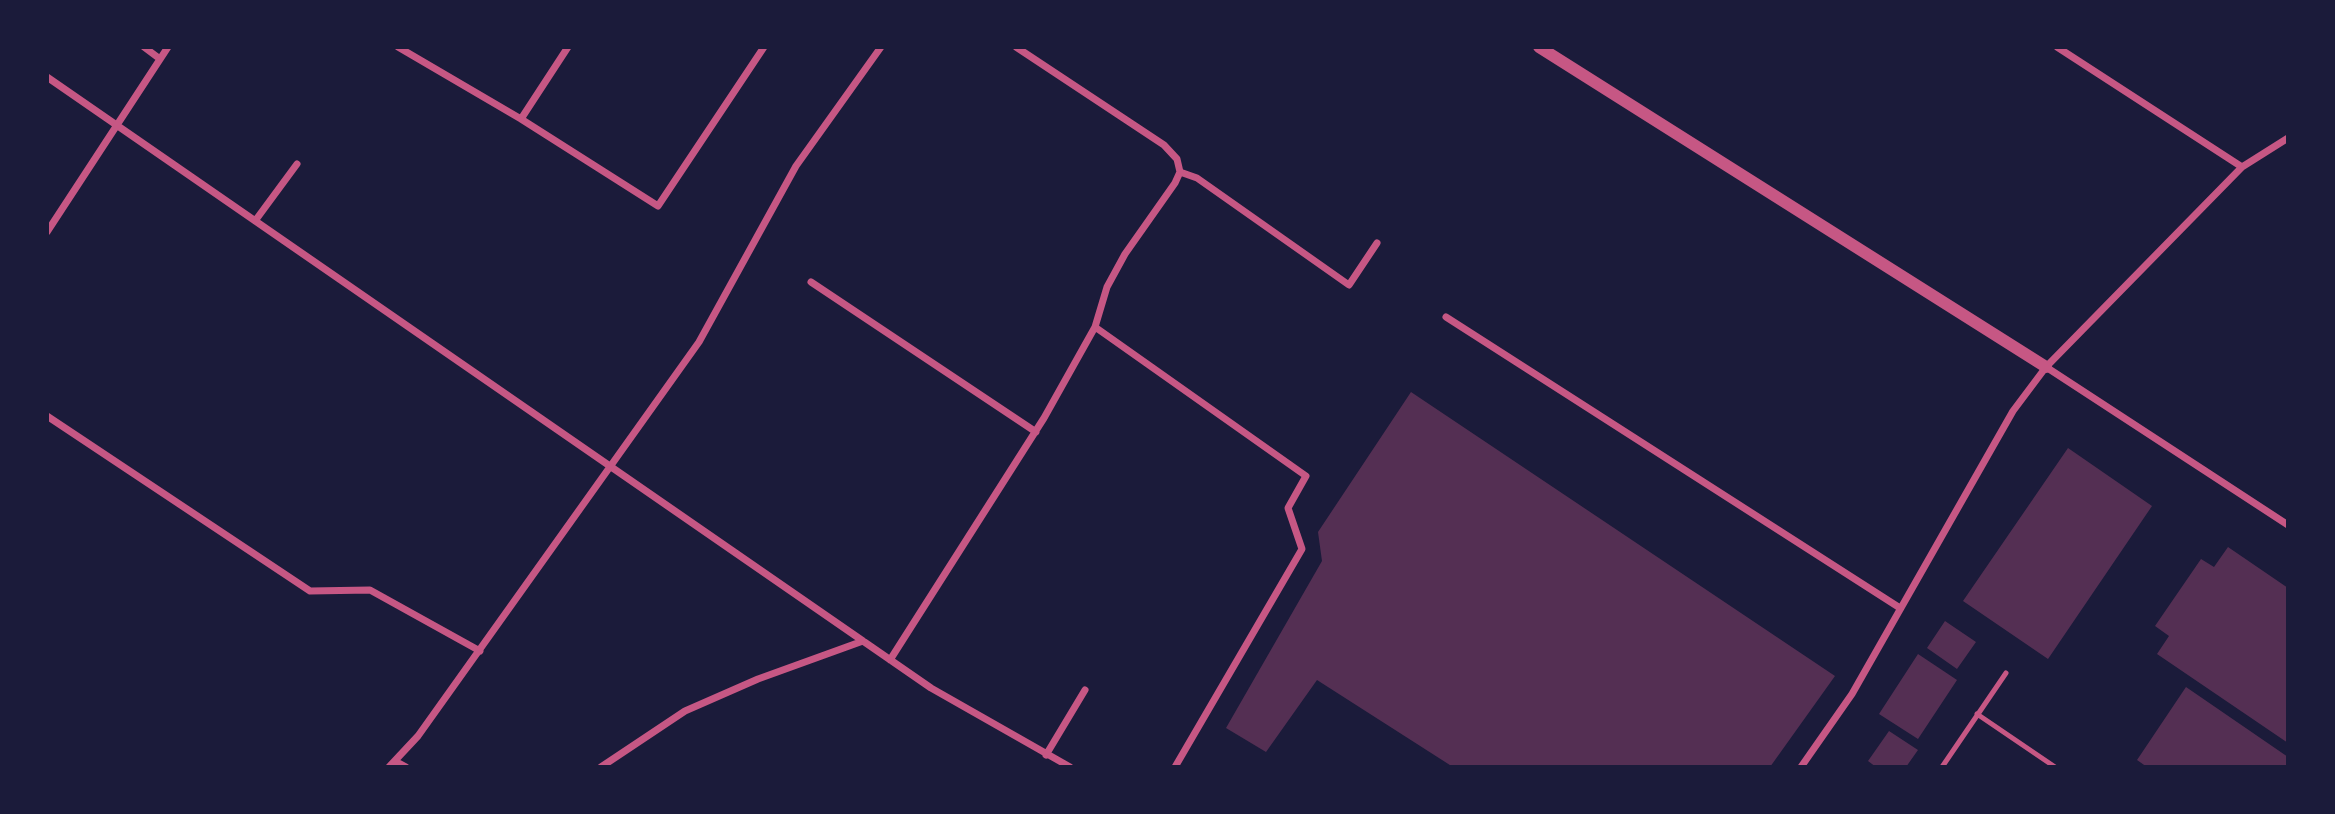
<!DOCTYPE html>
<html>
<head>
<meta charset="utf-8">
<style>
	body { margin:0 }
	#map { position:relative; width:2335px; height:814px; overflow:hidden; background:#1b1b3a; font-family:Raleway,sans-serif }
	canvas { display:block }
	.frame { position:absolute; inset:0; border:49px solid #1b1b3a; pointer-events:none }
</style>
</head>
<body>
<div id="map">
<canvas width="2335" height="814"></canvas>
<div class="frame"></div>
</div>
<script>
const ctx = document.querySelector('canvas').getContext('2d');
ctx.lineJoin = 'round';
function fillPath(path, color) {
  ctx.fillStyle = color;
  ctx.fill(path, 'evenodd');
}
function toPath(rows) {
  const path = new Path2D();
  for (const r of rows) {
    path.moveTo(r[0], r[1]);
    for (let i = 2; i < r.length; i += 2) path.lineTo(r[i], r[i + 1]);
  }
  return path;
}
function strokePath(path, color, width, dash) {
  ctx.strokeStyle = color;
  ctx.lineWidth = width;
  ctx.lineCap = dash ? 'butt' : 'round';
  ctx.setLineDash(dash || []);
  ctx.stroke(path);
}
const building = toPath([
	[1411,392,1835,676,1770,767,1453,767,1317,680,1266,752,1226,728,1322,561,1318,532],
	[2068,448,2152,506,2048,659,1963,601],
	[2228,547,2288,588,2288,743,2157,654,2169,636,2155,626,2201,559,2214,567],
	[1945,621,1976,642,1957,669,1927,648],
	[1918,654,1957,680,1918,739,1879,714],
	[2186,687,2288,757,2288,767,2147,767,2137,760],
	[1889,731,1918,750,1906,767,1876,767,1868,761]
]);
const service = toPath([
	[1977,714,2055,767],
	[1942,767,2006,673]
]);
const minor = toPath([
	[144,47,160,59],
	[398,47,521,119,568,47],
	[2057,47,2242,167],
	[47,77,931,688,1070,767],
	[521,119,658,206,764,47],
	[1180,172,1197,178,1349,285,1377,243],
	[255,221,297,164],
	[47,232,168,47],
	[811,282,1036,432],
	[1446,317,1900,608],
	[1095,327,1306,476,1288,508,1302,549,1175,767],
	[2046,367,2288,525],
	[47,416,310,591,370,590,480,651],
	[890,660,1044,418,1095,327,1107,287,1125,254,1175,183,1180,172,1177,159,1164,145,1016,47],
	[1046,755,1085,690],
	[395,761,406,767],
	[389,767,418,736,699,342,796,166,881,47],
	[601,767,685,711,758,679,863,641],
	[1801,767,1852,694,2013,411,2046,367,2242,167,2288,138]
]);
const tertiary = toPath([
	[1539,47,2046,367]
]);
fillPath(building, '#542f53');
strokePath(service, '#c65784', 5);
strokePath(minor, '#c65784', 7);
strokePath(tertiary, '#c65784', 12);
</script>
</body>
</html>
